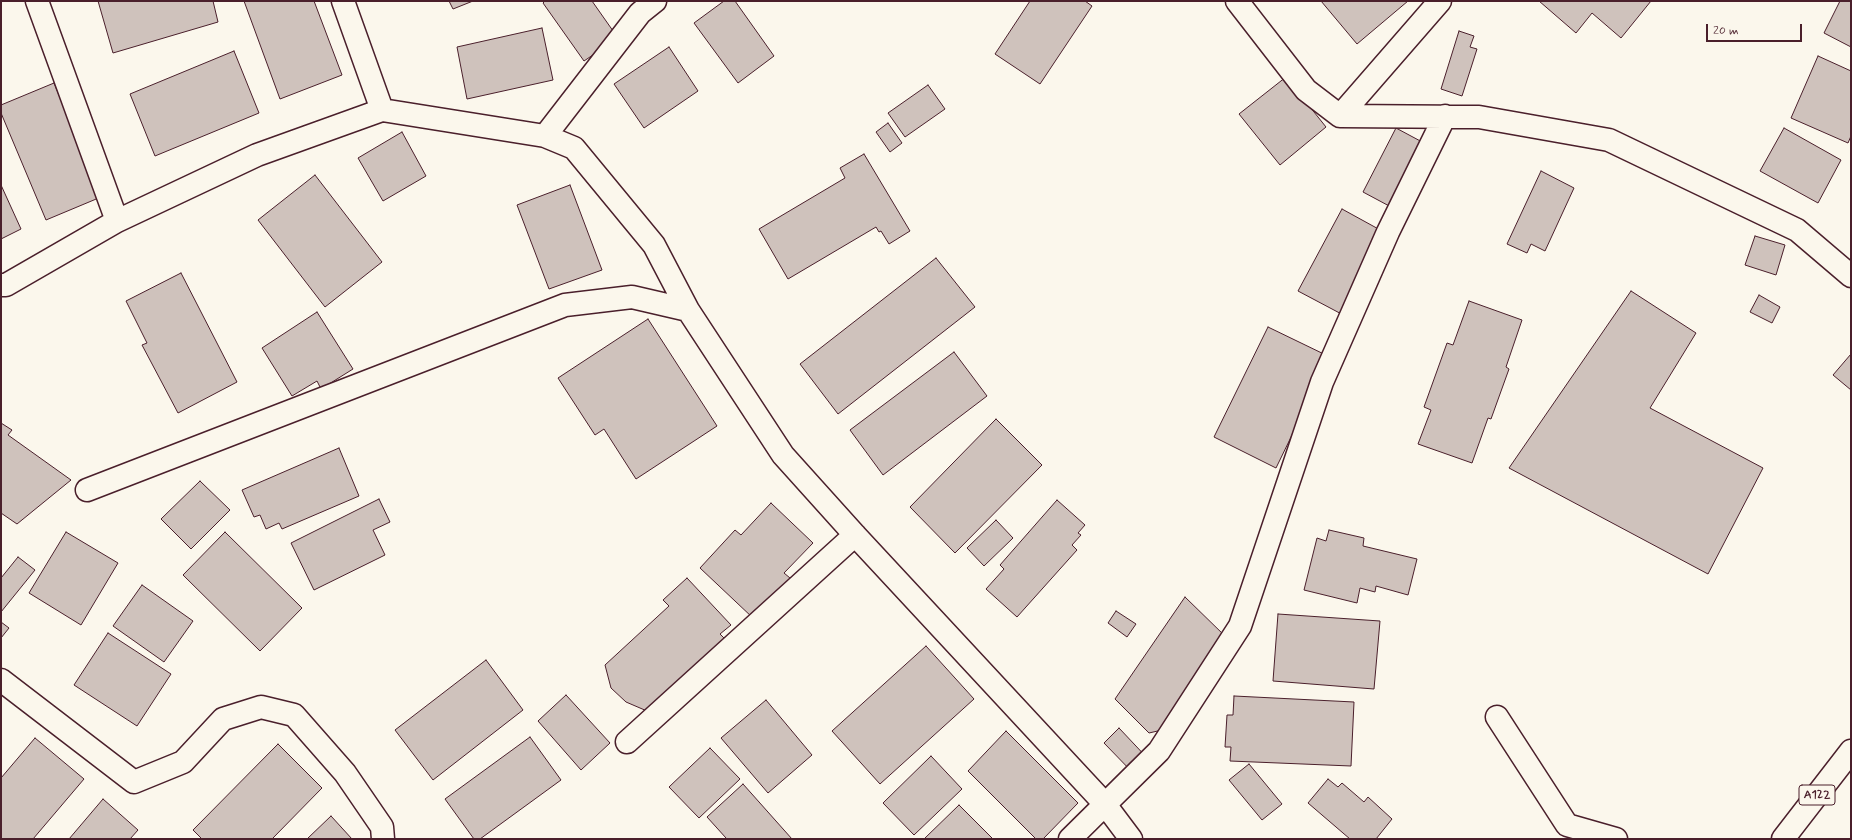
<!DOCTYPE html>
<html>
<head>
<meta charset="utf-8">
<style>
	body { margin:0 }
	#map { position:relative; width:1852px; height:840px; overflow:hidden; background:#fbf7ec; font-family:Mynerve,sans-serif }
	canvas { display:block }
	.frame { position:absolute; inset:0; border:2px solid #4a1f2b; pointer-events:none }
	.scale { position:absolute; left:1706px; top:24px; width:96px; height:18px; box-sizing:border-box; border:2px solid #4a1f2b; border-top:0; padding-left:5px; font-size:12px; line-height:14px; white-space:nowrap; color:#4a1f2b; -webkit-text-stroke:3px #fbf7ec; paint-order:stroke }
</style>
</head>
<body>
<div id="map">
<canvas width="1852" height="840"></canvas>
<div class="frame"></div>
<div class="scale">20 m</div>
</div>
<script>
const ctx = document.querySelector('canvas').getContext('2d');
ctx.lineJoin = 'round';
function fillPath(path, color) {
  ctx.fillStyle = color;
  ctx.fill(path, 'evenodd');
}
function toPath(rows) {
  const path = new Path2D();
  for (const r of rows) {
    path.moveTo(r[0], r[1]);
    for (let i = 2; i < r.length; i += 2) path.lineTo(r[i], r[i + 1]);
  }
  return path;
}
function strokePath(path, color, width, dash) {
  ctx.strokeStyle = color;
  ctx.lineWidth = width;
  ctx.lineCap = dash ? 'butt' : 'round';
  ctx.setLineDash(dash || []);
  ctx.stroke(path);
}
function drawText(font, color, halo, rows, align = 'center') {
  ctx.font = font + ' Mynerve,sans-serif';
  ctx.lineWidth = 3.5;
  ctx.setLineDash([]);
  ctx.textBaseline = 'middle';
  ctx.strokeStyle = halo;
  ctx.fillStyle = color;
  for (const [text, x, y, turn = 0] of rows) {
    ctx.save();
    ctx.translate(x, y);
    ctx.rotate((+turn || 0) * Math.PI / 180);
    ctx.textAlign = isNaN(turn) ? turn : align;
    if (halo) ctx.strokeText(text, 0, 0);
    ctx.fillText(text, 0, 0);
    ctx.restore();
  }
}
const building = toPath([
	[98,1,213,1,218,22,113,53,98,1],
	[244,1,314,1,342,75,280,99,244,1],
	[449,1,473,1,453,9,449,1],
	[545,1,592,1,618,38,584,61,543,3,545,1],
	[724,1,735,1,774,56,738,83,694,23,724,1],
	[1030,1,1085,1,1092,6,1040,84,995,54,1030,1],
	[1321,1,1408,1,1357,44,1321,1],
	[1539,1,1651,1,1621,38,1592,13,1576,33,1539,1],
	[1840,1,1851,1,1851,47,1824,33,1840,1],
	[542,28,553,80,467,99,457,47,542,28],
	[1459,31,1474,36,1470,47,1477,49,1462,96,1441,89,1459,31],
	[669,47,698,91,644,128,614,84,669,47],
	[234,51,259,113,155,156,130,94,234,51],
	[1818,56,1851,71,1851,136,1848,143,1791,118,1818,56],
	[1286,77,1326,127,1280,165,1239,114,1286,77],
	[54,83,101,197,46,220,1,113,1,105,54,83],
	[928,85,945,109,905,137,888,113,928,85],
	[888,123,902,143,890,152,876,132,888,123],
	[1396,128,1439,151,1406,215,1363,192,1396,128],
	[1784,128,1841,160,1818,203,1760,171,1784,128],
	[402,132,426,176,383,201,358,158,402,132],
	[864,154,910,231,889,244,881,231,879,232,876,227,788,279,759,229,845,178,840,168,864,154],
	[1541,171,1574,188,1545,251,1531,244,1527,253,1507,244,1541,171],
	[315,175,382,262,325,307,258,220,315,175],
	[1,185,21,229,1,239,1,185],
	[570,185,602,270,549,289,517,205,570,185],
	[1342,209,1393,237,1349,318,1298,291,1342,209],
	[1755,236,1785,245,1776,275,1745,265,1755,236],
	[936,258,975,307,838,414,800,364,936,258],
	[181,273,237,382,178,413,142,345,147,343,126,301,181,273],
	[1631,291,1696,333,1650,408,1763,468,1708,574,1509,468,1631,291],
	[1759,295,1780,307,1772,323,1750,312,1759,295],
	[1469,301,1522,320,1506,367,1509,369,1491,419,1488,418,1472,463,1418,444,1431,410,1424,407,1447,343,1453,345,1469,301],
	[317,312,353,369,321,389,317,381,292,396,262,348,317,312],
	[648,319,717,426,636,479,604,429,595,435,558,378,648,319],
	[1268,327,1330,357,1276,468,1214,437,1268,327],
	[954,352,987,396,883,475,850,430,954,352],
	[1851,354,1851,390,1833,375,1851,354],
	[996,419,1042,465,955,553,910,507,996,419],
	[1,423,12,430,8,435,71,480,17,524,1,513,1,423],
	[339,448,359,496,282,529,279,523,266,529,260,515,254,517,242,490,339,448],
	[200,481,230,510,191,549,161,519,200,481],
	[379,499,390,522,373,530,385,555,314,590,291,543,379,499],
	[1057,500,1085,525,1078,533,1081,535,1072,545,1077,550,1017,617,986,589,1004,569,1000,565,1057,500],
	[771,503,813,543,784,573,790,578,753,618,700,568,735,530,741,535,771,503],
	[996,520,1013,538,984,566,967,548,996,520],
	[1329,530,1364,538,1363,546,1417,559,1408,595,1376,586,1375,592,1360,588,1357,603,1304,590,1317,538,1326,541,1329,530],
	[66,532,118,563,81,625,29,593,66,532],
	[225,532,302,608,260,651,183,575,225,532],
	[18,557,35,570,1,612,1,578,18,557],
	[687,578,731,625,720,634,725,639,647,711,626,702,611,688,605,665,669,606,663,600,687,578],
	[142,585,193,621,164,662,113,626,142,585],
	[1185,597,1225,636,1162,730,1149,733,1115,699,1185,597],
	[1116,611,1136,624,1127,637,1108,623,1116,611],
	[1278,614,1380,621,1374,689,1273,681,1278,614],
	[1,622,9,628,1,638,1,622],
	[108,633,171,674,137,726,74,685,108,633],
	[926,646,974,699,880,784,832,731,926,646],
	[486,660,523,710,433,780,395,730,486,660],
	[566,695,610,743,581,770,538,721,566,695],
	[1234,696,1354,702,1351,766,1230,761,1231,747,1225,747,1227,715,1233,715,1234,696],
	[766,700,812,755,768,793,721,738,766,700],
	[1119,728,1151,762,1136,776,1104,743,1119,728],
	[1006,731,1078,803,1043,839,1036,839,968,771,1006,731],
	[530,737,561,780,480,839,474,839,445,799,530,737],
	[35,738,84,779,33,839,1,839,1,778,35,738],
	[278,744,322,788,272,839,202,839,193,830,278,744],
	[710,748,740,779,699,818,669,787,710,748],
	[931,756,962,789,914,835,883,803,931,756],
	[1249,764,1282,804,1262,820,1229,780,1249,764],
	[1328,779,1338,787,1342,783,1364,802,1368,797,1392,819,1376,839,1350,839,1308,803,1328,779],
	[743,784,792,839,724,839,726,838,707,817,743,784],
	[103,799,138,830,130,839,69,839,103,799],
	[959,805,993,839,924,839,959,805],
	[331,816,352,839,307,839,331,816]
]);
const minor = toPath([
	[37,1,117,221],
	[343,1,382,110,545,136,574,148,654,245,688,310,783,455,855,535,1104,803,1131,839],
	[1237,1,1306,90,1340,116,1479,117,1609,140,1797,230,1851,276],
	[1340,116,1440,1],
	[545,136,640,13,655,1],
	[1,285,6,285,117,221,257,155,382,110],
	[87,490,565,305,632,297,688,310],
	[1,680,134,782,183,762,223,719,261,707,294,715,345,773,382,827,383,839],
	[1497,717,1567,825,1616,839],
	[627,742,855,535],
	[1070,839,1159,751,1240,626,1322,382,1388,232,1445,116]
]);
const highway = toPath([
	[1783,839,1851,751]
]);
const shields = [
	[1817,795,36]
];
const shieldNames = [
	["A122",1817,795]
];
fillPath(building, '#cfc2bc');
strokePath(building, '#4a1f2b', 1);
strokePath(minor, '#4a1f2b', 25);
strokePath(highway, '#4a1f2b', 25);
strokePath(minor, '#fbf7ec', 22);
strokePath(highway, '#fbf7ec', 22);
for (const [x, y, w] of shields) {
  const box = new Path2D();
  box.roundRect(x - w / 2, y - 10, w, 20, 3);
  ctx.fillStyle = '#fbf7ec';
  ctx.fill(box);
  strokePath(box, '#4a1f2b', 1);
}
drawText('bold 12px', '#4a1f2b', null, shieldNames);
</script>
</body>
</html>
